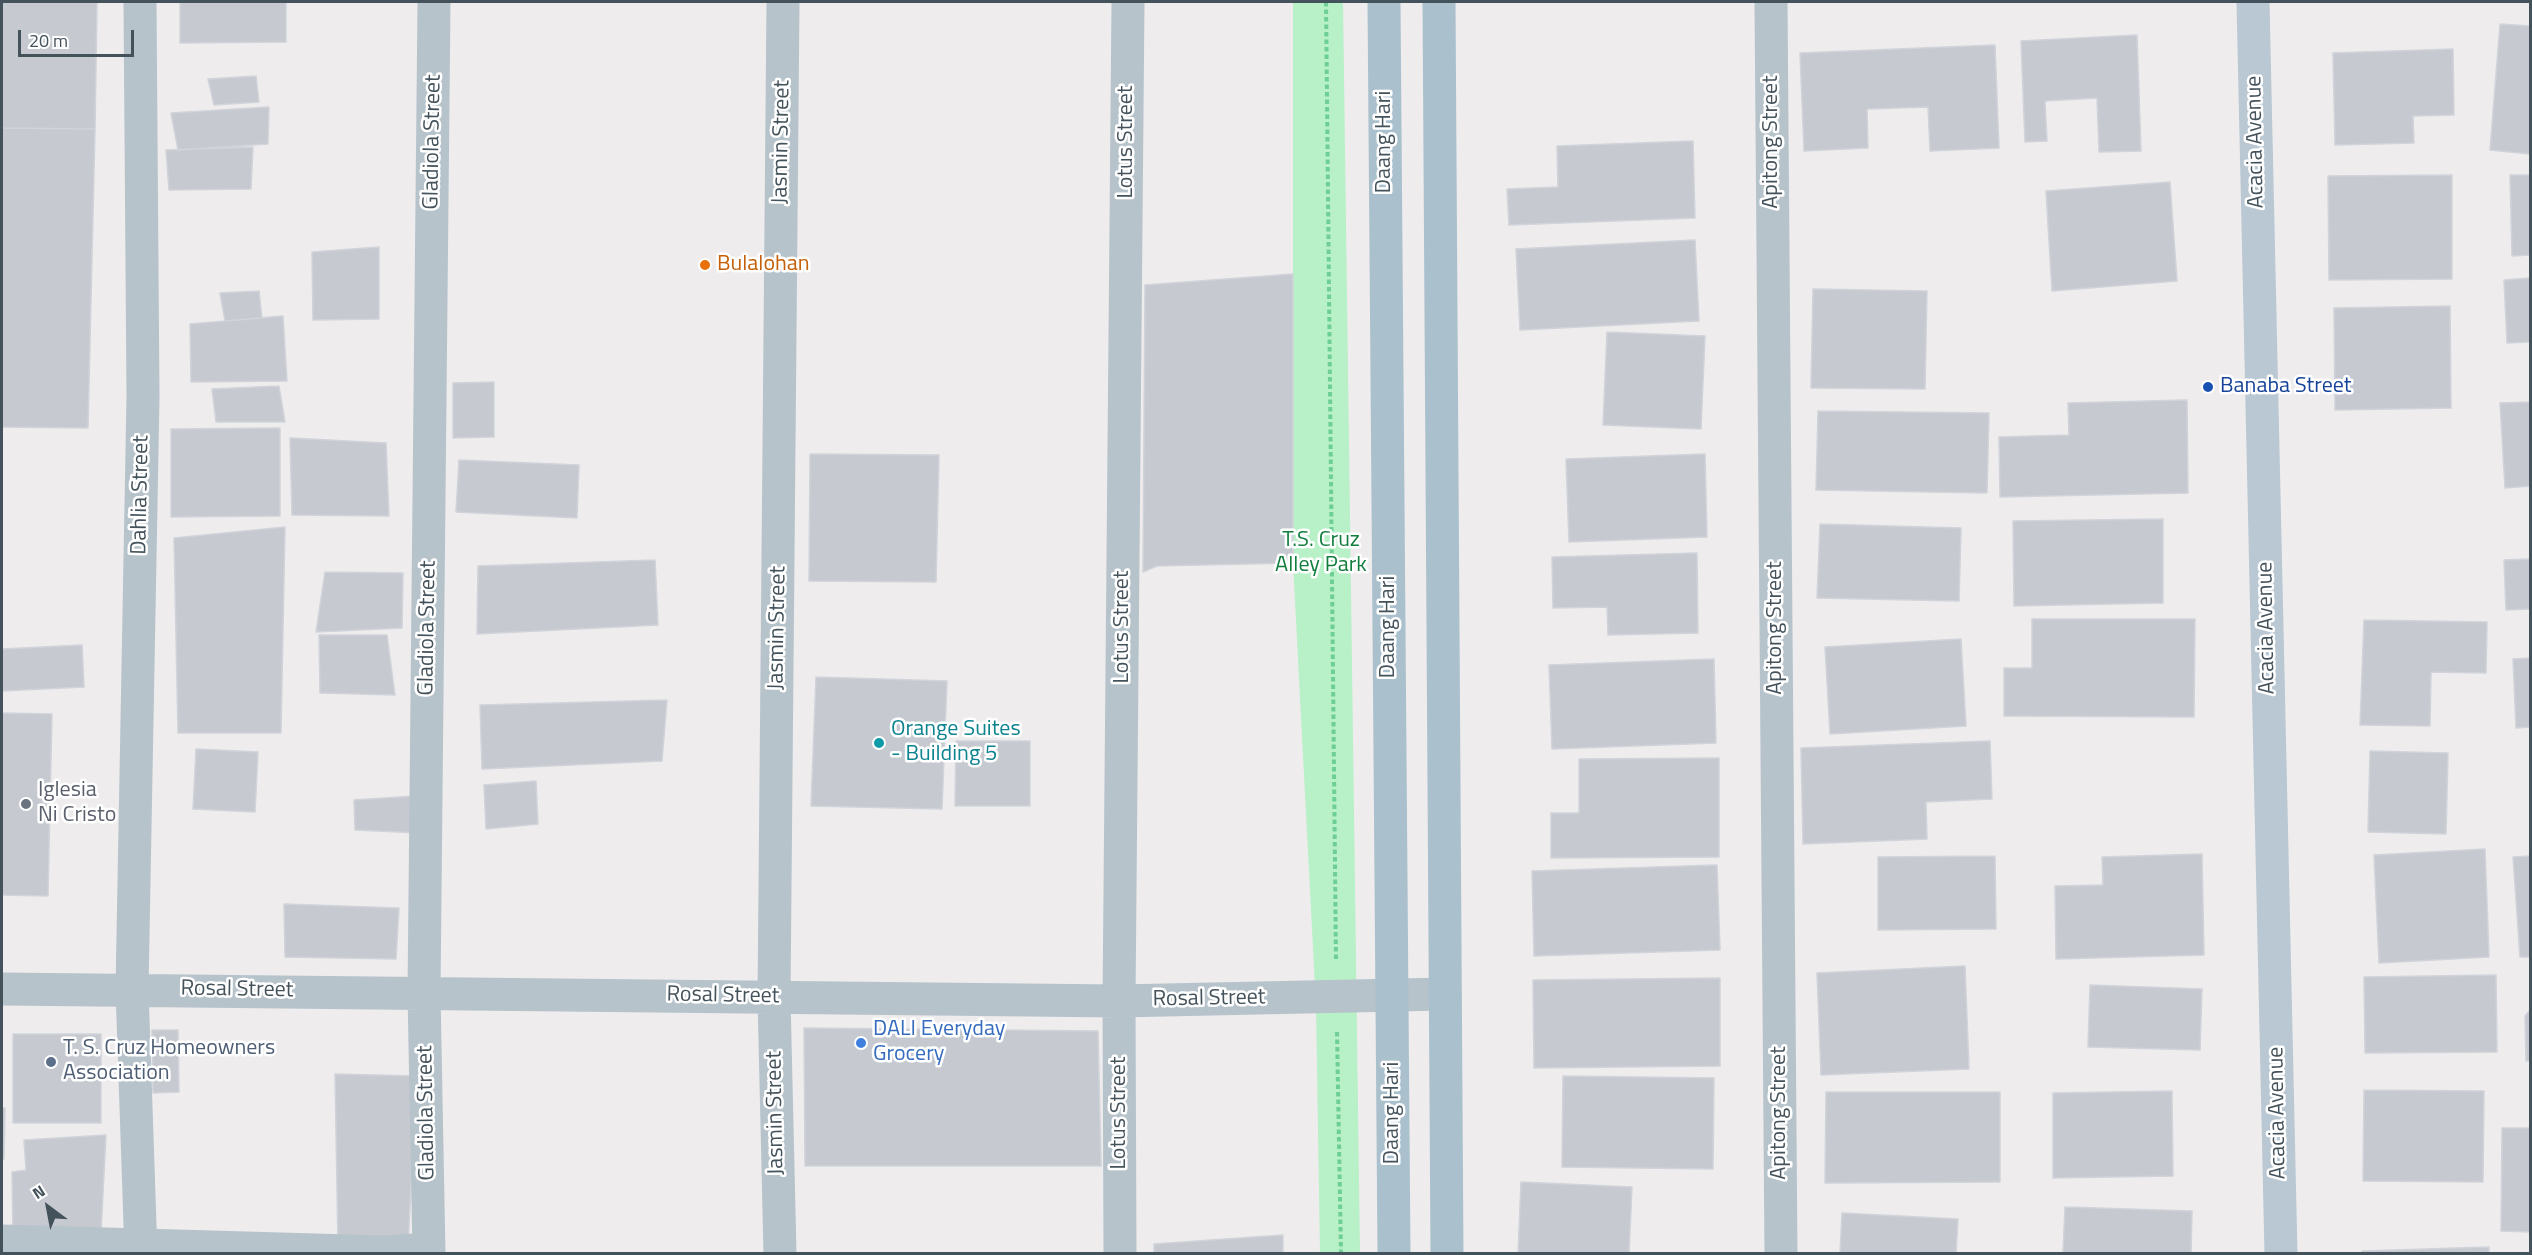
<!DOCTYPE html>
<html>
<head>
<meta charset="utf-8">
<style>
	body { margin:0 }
	#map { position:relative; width:2532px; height:1255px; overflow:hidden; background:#efeced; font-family:"Titillium Web",sans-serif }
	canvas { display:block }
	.frame { position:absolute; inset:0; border:3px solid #44525b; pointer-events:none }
	.north { position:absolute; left:18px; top:1177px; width:60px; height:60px; -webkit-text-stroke:4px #fff; paint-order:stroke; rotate:328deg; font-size:16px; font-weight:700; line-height:24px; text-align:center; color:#44525b }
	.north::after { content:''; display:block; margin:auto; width:21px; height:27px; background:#44525b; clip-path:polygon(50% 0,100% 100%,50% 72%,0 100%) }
	.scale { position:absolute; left:18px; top:30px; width:116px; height:27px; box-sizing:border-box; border:3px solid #44525b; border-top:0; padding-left:8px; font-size:18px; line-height:21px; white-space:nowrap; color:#44525b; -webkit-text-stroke:4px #fff; paint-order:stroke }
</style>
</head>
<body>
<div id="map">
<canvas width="2532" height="1255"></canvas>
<div class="frame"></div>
<div class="north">N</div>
<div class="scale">20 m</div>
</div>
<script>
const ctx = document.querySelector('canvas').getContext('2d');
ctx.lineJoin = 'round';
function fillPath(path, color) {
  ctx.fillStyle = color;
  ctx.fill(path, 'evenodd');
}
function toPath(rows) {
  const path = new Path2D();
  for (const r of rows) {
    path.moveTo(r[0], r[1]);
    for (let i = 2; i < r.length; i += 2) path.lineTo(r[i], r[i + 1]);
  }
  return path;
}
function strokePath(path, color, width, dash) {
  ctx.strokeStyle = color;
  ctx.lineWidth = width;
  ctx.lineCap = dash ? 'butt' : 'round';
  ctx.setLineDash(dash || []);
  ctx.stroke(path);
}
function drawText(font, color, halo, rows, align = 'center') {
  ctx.font = font + ' "Titillium Web",sans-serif';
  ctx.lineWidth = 5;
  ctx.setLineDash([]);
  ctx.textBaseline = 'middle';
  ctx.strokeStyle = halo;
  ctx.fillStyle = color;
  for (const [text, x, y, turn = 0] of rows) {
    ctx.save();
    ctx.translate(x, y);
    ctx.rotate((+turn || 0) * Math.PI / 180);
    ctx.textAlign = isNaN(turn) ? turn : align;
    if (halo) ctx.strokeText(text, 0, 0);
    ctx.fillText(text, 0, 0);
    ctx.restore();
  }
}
const green = toPath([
	[1293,2,1343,2,1360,1253,1320,1253,1316,1006,1293,563]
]);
const building = toPath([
	[2,2,97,2,95,129,2,128,2,2],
	[180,2,286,2,286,42,180,43,180,2],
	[2500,24,2530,26,2530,154,2490,150,2500,24],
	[2137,35,2141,151,2099,152,2097,98,2045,101,2047,141,2025,142,2021,41,2137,35],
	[1995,45,1999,148,1930,151,1928,107,1867,109,1868,148,1804,151,1800,53,1995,45],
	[2453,49,2454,115,2413,116,2414,143,2335,145,2333,53,2453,49],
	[256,76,259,102,214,105,208,79,256,76],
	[269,107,268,144,178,150,171,113,269,107],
	[2,128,95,129,88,428,2,427,2,128],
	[1693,141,1695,218,1509,225,1507,189,1558,187,1557,146,1693,141],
	[253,147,251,189,169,190,166,150,253,147],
	[2452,175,2452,279,2329,280,2328,176,2452,175],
	[2510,175,2530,175,2530,255,2512,256,2510,175],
	[2170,182,2177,281,2052,291,2046,191,2170,182],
	[1695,240,1699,321,1520,330,1516,249,1695,240],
	[379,247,379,319,313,320,312,252,379,247],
	[1293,274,1293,563,1157,566,1143,572,1145,285,1293,274],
	[2530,278,2530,342,2507,343,2504,280,2530,278],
	[1813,289,1927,291,1925,389,1811,388,1813,289],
	[259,291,262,318,225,321,220,293,259,291],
	[2450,306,2451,408,2335,410,2334,308,2450,306],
	[283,316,287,381,191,382,190,324,283,316],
	[1607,332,1705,336,1701,429,1603,425,1607,332],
	[494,382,494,437,453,438,453,383,494,382],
	[279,386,285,422,216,422,212,389,279,386],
	[2187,400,2188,493,2000,497,1999,437,2069,435,2068,403,2187,400],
	[2530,402,2530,486,2505,488,2500,403,2530,402],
	[1818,411,1989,413,1987,493,1816,490,1818,411],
	[280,428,280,516,171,517,171,429,280,428],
	[290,438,386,443,389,516,292,515,290,438],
	[810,454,939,455,936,582,809,581,810,454],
	[1705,454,1707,537,1569,542,1566,459,1705,454],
	[459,460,579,465,577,518,456,512,459,460],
	[2163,519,2163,603,2014,606,2013,521,2163,519],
	[1820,524,1961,528,1959,601,1817,598,1820,524],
	[285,527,281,733,178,733,174,538,285,527],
	[1697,553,1698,633,1608,635,1607,607,1553,608,1552,557,1697,553],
	[2530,559,2530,609,2506,610,2504,560,2530,559],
	[655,560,658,625,477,634,478,566,655,560],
	[325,572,403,573,402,628,316,632,325,572],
	[2032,619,2195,619,2194,717,2004,716,2004,668,2032,668,2032,619],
	[2364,620,2487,622,2486,673,2431,672,2430,726,2360,725,2364,620],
	[319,635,387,635,395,695,320,693,319,635],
	[1961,639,1966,726,1830,734,1825,647,1961,639],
	[82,645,84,687,2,691,2,649,82,645],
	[2530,658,2530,727,2516,728,2513,659,2530,658],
	[1714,659,1716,743,1552,749,1549,665,1714,659],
	[816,677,947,681,942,809,811,806,816,677],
	[667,700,662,761,482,769,480,705,667,700],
	[2,713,52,714,48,896,2,895,2,713],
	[956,741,1030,741,1030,806,955,806,956,741],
	[1990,741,1992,799,1926,802,1927,839,1803,844,1801,748,1990,741],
	[196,749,258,752,255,812,193,809,196,749],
	[2370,751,2448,753,2446,834,2368,832,2370,751],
	[1719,758,1719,857,1551,858,1551,813,1579,813,1579,759,1719,758],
	[536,781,538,824,486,829,484,785,536,781],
	[415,796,420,833,355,830,354,800,415,796],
	[2485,849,2489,957,2379,963,2374,855,2485,849],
	[2202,854,2204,955,2056,959,2055,886,2103,885,2102,857,2202,854],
	[1995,856,1996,929,1878,930,1878,857,1995,856],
	[2530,856,2530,957,2520,957,2513,857,2530,856],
	[1717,865,1720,950,1534,956,1532,871,1717,865],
	[284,904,399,908,396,959,285,957,284,904],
	[1965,966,1969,1069,1821,1075,1817,973,1965,966],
	[2496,975,2497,1052,2365,1053,2364,977,2496,975],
	[1720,978,1720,1066,1534,1068,1533,980,1720,978],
	[2090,985,2202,989,2200,1050,2088,1047,2090,985],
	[2530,1010,2530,1061,2526,1061,2525,1016,2530,1010],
	[804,1028,1098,1031,1101,1166,805,1166,804,1028],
	[152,1030,178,1030,179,1092,153,1093,152,1030],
	[13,1034,101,1034,101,1123,13,1123,13,1034],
	[335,1074,416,1076,408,1249,338,1246,335,1074],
	[1563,1076,1714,1078,1713,1169,1562,1167,1563,1076],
	[2364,1090,2484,1091,2483,1182,2363,1181,2364,1090],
	[2172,1091,2173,1176,2053,1178,2053,1093,2172,1091],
	[1826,1092,2000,1092,2000,1182,1825,1183,1826,1092],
	[2,1108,5,1108,4,1159,2,1159,2,1108],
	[2502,1128,2530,1128,2530,1232,2501,1231,2502,1128],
	[106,1135,101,1233,13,1232,12,1172,26,1170,24,1140,106,1135],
	[1521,1182,1632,1187,1629,1254,1518,1254,1521,1182],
	[2065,1207,2192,1211,2191,1254,2063,1254,2065,1207],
	[1842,1213,1958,1219,1956,1254,1840,1254,1842,1213],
	[1283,1235,1283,1254,1154,1254,1154,1244,1283,1235],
	[2489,1247,2489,1254,2362,1254,2362,1251,2489,1247]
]);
const path = toPath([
	[1326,2,1336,962],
	[1337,1032,1341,1254]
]);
const street = toPath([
	[140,2,143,397,132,989,141,1254],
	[1771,2,1781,1254],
	[2,989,1119,1001,1445,994],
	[2,1241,385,1252,429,1249],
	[429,1254,424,993,434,2],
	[780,1254,774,997,783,2],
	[1120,1254,1119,1001,1128,2]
]);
const secondary = toPath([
	[2253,2,2281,1254]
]);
const primary = toPath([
	[1384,2,1394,1254],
	[1439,2,1447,1254]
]);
const markers = [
	[705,265,6,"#e8710a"],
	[2208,387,6,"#1a4fb4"],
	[879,743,6,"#0f9aa8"],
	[26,804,6,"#6b7280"],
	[861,1043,6,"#3f7fe0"],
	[51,1062,6,"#5c6f8a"]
];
const streetNames = [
	["Gladiola Street",433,142,-89],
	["Jasmin Street",782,142,-89],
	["Lotus Street",1127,142,-90],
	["Daang Hari",1385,142,-90],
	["Apitong Street",1772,142,-90],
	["Acacia Avenue",2256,142,-91],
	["Dahlia Street",141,495,-89],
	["Lotus Street",1123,627,-90],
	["Daang Hari",1389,627,-90],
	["Gladiola Street",428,628,-89],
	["Jasmin Street",778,628,-89],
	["Apitong Street",1776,628,-90],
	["Acacia Avenue",2267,628,-91],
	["Rosal Street",237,990,1],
	["Rosal Street",723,996,1],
	["Rosal Street",1209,999,-1],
	["Gladiola Street",427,1113,-91],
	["Jasmin Street",776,1113,-91],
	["Lotus Street",1120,1113,-90],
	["Daang Hari",1393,1113,-90],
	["Apitong Street",1780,1113,-90],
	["Acacia Avenue",2278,1113,-91]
];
const foodNames = [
	["Bulalohan",717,265]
];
const transitNames = [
	["Banaba Street",2220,387]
];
const parkNames = [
	["T.S. Cruz",1321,541],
	["Alley Park",1321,566]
];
const cultureNames = [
	["Orange Suites",891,730],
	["- Building 5",891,755]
];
const worshipNames = [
	["Iglesia",38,791],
	["Ni Cristo",38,816]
];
const shopNames = [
	["DALI Everyday",873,1030],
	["Grocery",873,1055]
];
const serviceNames = [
	["T. S. Cruz Homeowners",63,1049],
	["Association",63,1074]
];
fillPath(green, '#b8f0c7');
fillPath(building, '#c6cad0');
strokePath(building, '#d0d3d9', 1.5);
strokePath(path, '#6ecf95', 4, [4.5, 3]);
strokePath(street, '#b7c3cb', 33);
strokePath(secondary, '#b9c8d2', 33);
strokePath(primary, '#aac0cd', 33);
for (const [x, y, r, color] of markers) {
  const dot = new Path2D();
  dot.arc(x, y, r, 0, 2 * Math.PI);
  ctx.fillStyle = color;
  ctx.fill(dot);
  strokePath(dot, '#fff', 2);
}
drawText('22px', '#44525b', '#fff', streetNames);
drawText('22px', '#c56008', '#fff', foodNames, 'left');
drawText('22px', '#164399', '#fff', transitNames, 'left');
drawText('22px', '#127e3d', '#fff', parkNames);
drawText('22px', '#0d838f', '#fff', cultureNames, 'left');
drawText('22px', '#5b616d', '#fff', worshipNames, 'left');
drawText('22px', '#366cbe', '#fff', shopNames, 'left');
drawText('22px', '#4e5e75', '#fff', serviceNames, 'left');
</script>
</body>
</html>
